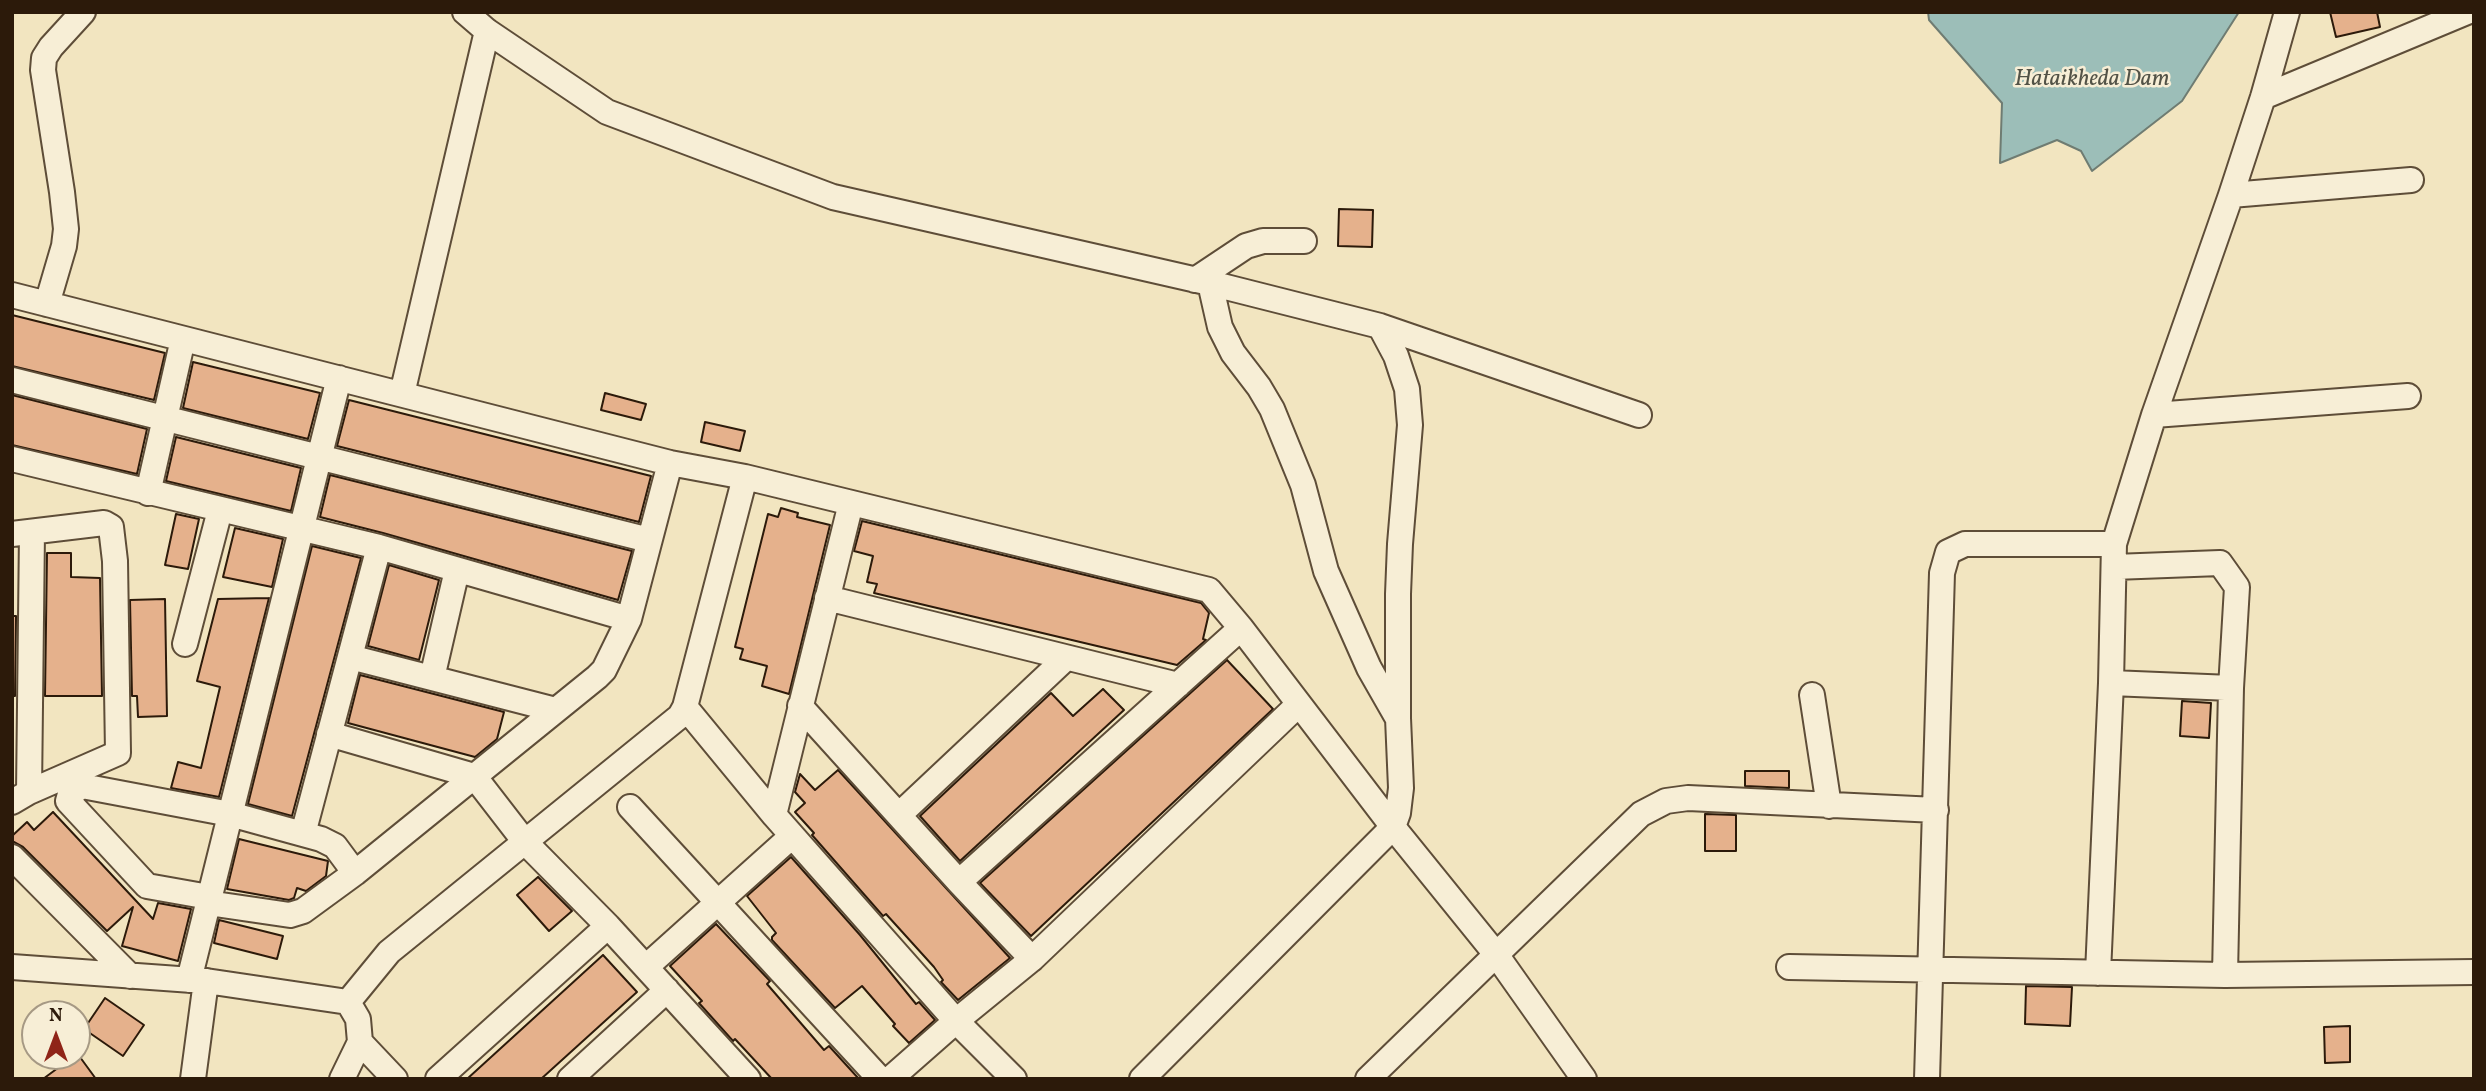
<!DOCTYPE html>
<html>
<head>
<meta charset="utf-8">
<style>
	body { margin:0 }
	#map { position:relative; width:2486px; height:1091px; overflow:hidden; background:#f2e5c0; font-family:Vollkorn,serif }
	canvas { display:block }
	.frame { position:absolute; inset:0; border:14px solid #2c1a0a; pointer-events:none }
	.north { position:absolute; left:21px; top:1000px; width:70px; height:70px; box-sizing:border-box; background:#f7eed6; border:2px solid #a69984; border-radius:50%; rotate:0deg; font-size:19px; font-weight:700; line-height:28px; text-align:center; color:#2c1a0a }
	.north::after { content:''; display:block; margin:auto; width:24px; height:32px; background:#8f2418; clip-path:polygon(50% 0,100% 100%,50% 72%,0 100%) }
</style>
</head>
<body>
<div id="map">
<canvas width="2486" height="1091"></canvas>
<div class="frame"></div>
<div class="north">N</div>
</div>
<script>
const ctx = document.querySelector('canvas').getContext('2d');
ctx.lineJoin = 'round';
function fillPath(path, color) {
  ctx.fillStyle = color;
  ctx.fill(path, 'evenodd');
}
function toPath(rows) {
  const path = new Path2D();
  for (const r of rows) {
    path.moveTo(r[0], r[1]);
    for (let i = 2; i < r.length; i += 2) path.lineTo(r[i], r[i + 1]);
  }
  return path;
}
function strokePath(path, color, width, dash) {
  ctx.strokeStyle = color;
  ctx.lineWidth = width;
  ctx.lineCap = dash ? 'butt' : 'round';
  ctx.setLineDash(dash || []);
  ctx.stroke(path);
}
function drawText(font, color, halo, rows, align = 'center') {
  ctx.font = font + ' Vollkorn,serif';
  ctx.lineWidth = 5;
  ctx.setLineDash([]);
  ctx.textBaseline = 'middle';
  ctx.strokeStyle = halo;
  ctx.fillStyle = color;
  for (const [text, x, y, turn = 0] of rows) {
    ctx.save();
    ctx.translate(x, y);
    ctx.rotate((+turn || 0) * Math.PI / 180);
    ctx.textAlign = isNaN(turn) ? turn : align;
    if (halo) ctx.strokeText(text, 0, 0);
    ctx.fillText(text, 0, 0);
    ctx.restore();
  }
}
const water = toPath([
	[1928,12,2239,12,2182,101,2092,171,2081,151,2057,140,2000,163,2002,103,1929,20,1928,12]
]);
const building = toPath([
	[2330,12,2377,12,2380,27,2336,37,2330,12],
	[1339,209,1373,210,1372,247,1338,246,1339,209],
	[12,315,165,353,154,400,12,366,12,315],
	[193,362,320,393,308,439,183,408,193,362],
	[605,393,646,404,641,420,601,410,605,393],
	[12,395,147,429,137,474,12,445,12,395],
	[349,400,651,476,639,522,337,446,349,400],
	[705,422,745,431,740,451,701,442,705,422],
	[176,437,301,468,291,511,166,481,176,437],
	[330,475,632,551,618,600,383,533,320,517,330,475],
	[781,508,798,513,797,517,830,525,789,694,762,686,767,666,740,659,743,649,735,647,768,514,778,517,781,508],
	[176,514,199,519,188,569,165,565,176,514],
	[862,521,1201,603,1209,613,1203,639,1206,640,1177,665,874,593,877,584,867,582,873,556,854,551,862,521],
	[235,528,283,539,272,587,223,577,235,528],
	[312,546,361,558,292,816,248,804,312,546],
	[47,553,71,553,71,577,100,578,102,696,45,696,47,553],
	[389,565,439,580,419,660,368,646,389,565],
	[269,598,219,797,171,788,178,762,201,768,220,687,197,681,218,599,269,598],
	[165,599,167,716,138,717,137,696,132,696,130,600,165,599],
	[12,616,16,616,15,696,12,696,12,616],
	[1227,660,1273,709,1031,936,980,883,1227,660],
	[360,675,504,712,497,739,475,757,348,723,360,675],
	[1103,689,1124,710,960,861,920,816,1051,693,1073,716,1103,689],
	[2182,701,2211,703,2209,738,2180,736,2182,701],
	[838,770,1010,958,958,1000,941,982,943,980,934,967,886,914,883,916,812,835,814,833,795,812,805,803,795,792,800,774,815,790,838,770],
	[1745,771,1789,771,1789,788,1745,786,1745,771],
	[53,812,153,919,158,903,191,909,178,961,122,946,133,907,107,931,23,847,12,841,12,836,27,822,34,830,53,812],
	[1705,814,1736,815,1736,851,1705,851,1705,814],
	[239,839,328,861,326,876,306,891,297,888,294,898,289,900,227,889,239,839],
	[791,857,860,935,916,1004,919,1002,935,1020,909,1043,893,1026,895,1024,862,986,835,1008,772,940,772,937,776,933,747,896,791,857],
	[538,877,572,911,549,931,517,895,538,877],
	[219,920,283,936,277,959,214,943,219,920],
	[716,924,770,981,767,984,824,1050,829,1046,859,1079,772,1079,735,1039,733,1041,699,1003,702,1001,670,966,716,924],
	[603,955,637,992,541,1079,467,1079,603,955],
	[2026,986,2072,987,2070,1026,2025,1024,2026,986],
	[105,998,144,1025,123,1056,84,1029,105,998],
	[2350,1026,2350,1062,2325,1063,2324,1027,2350,1026],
	[77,1053,96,1079,43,1079,74,1056,77,1056,77,1053]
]);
const minor = toPath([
	[465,12,487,31,607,112,833,197,1210,283,1380,326,1639,415],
	[2263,97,2467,12],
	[2231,195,2411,180],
	[1195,280,1246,246,1263,241,1304,241],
	[1210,283,1220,327,1233,353,1259,387,1272,409,1303,485,1326,571,1369,668,1397,717],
	[12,295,670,463,745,477,1209,590,1241,628,1393,827,1495,953,1584,1079],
	[47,304,64,246,66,229,62,192,43,70,44,58,51,47,83,12],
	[12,380,649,540],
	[402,394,487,31],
	[2154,415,2408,396],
	[12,459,379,547,629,619],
	[148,493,183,339],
	[12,534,104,523,111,527,115,561,118,753,29,792,12,802],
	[2114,567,2220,563,2237,587,2231,688,2225,975],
	[827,598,1178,685],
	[185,644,220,510],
	[350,657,556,710],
	[432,678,457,570],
	[2111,683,2231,688],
	[1812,695,1829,806],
	[800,706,959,882,1032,959],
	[685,707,774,815,956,1021,1014,1079],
	[329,734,474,776,525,842,608,926,748,1079],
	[29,792,32,532],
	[630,807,880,1079],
	[774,815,851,503],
	[899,815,1066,658],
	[303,834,379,547],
	[12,857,130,976],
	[959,882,1241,628],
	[209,897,147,886,68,801,70,794,82,786,230,814,321,839,335,846,355,873],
	[208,903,290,915,303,911,355,873,597,677,604,670,629,619,670,463],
	[12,967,206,981,348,1002,358,1019,360,1042,342,1079],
	[646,967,792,836],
	[1789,967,2225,975,2474,972],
	[2098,973,2111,683,2114,544,2154,415,2231,195,2263,97,2287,12],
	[189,980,339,378],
	[348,1002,389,952,680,716,685,707,745,477],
	[360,1042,395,1079],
	[193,1079,206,981],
	[438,1079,608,926],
	[570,1079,667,990],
	[890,1079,956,1021,1032,959,1299,704],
	[1142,1079,1393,827,1398,813,1401,788,1398,718,1398,594,1400,544,1410,425,1407,389,1396,356,1380,326],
	[1368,1079,1641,814,1666,801,1688,798,1936,810],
	[1927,1079,1942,573,1948,552,1965,544,2114,544]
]);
const waterNames = [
	["Hataikheda Dam",2092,81]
];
fillPath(water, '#9cbeb8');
strokePath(water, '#6f7c72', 2);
fillPath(building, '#e5b18c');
strokePath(building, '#2c1a0a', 2);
strokePath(minor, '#5e4d38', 28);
strokePath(minor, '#f7eed6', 24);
drawText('italic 23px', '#535347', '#f7eed6', waterNames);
</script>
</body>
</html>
